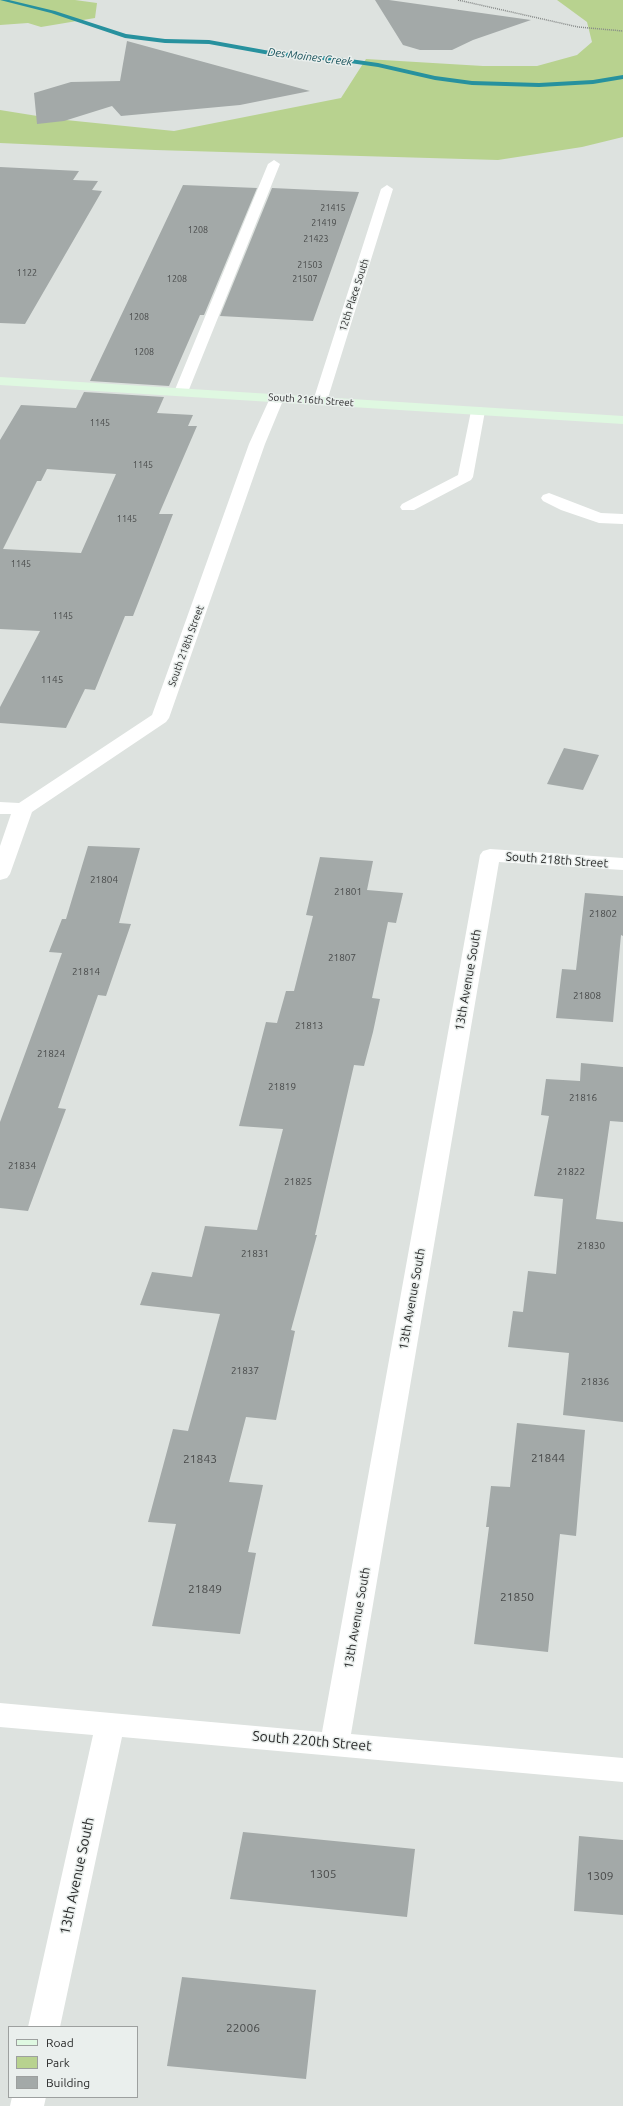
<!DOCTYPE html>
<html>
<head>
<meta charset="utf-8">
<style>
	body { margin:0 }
	#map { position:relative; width:623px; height:2106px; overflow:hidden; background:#dde2df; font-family:Ubuntu,sans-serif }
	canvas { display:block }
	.legend { position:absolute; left:8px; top:2026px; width:130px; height:72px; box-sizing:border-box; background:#eaefed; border:1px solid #9da09f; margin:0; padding:5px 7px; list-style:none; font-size:12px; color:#292a2a }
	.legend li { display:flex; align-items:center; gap:8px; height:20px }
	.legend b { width:20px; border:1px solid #9da09f }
</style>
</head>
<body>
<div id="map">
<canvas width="623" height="2106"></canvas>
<ul class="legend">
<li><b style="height:5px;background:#dff8e1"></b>Road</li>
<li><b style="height:11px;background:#b8d28f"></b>Park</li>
<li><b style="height:11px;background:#a3a9a8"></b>Building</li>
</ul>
</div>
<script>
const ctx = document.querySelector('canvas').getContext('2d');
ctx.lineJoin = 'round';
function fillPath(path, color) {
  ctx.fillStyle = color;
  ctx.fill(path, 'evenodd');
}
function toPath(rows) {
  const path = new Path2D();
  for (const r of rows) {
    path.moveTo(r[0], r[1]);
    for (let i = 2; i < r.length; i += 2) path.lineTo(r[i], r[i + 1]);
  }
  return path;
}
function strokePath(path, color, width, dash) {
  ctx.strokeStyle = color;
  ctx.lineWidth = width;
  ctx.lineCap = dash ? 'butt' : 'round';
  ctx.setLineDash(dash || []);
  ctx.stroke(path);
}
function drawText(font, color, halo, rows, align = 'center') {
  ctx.font = font + ' Ubuntu,sans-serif';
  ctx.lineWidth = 3;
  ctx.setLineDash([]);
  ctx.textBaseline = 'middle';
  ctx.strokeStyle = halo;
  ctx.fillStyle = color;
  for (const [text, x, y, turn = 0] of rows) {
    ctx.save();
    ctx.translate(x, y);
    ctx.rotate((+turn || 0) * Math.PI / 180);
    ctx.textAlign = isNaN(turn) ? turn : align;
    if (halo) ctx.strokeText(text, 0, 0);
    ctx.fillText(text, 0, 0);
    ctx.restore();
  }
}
const green = toPath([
	[0,0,75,0,97,3,95,18,41,27,28,23,0,25],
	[557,0,623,0,623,137,582,147,498,160,155,150,0,143,0,110,56,119,174,131,341,98,366,59,483,66,537,66,577,55,592,42,587,22]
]);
const stream = toPath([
	[0,0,9,0,55,11,126,34,165,39,209,40,270,51,343,58,378,63,435,76,472,81,539,83,593,80,623,75,623,79,593,84,539,87,472,85,435,80,378,67,343,62,270,55,209,44,165,43,125,38,51,13,0,0]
]);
const building = toPath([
	[375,0,389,0,531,20,473,40,452,50,420,50,403,45],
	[127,41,310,91,240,105,121,116,112,106,64,121,37,124,34,93,71,82,120,81],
	[0,167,79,171,73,180,98,181,92,190,102,191,25,324,0,323],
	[183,185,257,188,204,315,200,315,169,386,90,381],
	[272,188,359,192,313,321,220,316],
	[84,392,164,397,157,413,193,415,188,426,197,426,159,514,173,514,133,616,125,616,95,690,85,689,66,728,0,723,0,707,40,631,0,629,0,440,21,405,76,408],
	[47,469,116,474,81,553,3,549,37,481,41,481],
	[564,748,599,755,583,790,547,784],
	[88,846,140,848,119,923,131,924,106,996,98,995,58,1108,66,1109,28,1211,0,1208,0,1122,62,953,49,952,62,919,66,919],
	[320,857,373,861,367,890,403,893,396,923,388,922,372,998,380,999,373,1032,364,1066,354,1065,315,1235,317,1235,291,1330,295,1331,276,1420,246,1417,229,1482,263,1485,248,1552,256,1553,240,1634,152,1626,176,1524,148,1522,173,1429,188,1431,220,1314,140,1305,152,1272,192,1277,205,1226,257,1230,283,1129,239,1126,266,1022,277,1023,286,991,294,991,313,916,306,915],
	[585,893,623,896,623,936,621,935,613,1022,556,1018,562,969,576,970],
	[581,1063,623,1067,623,1122,610,1121,596,1219,623,1222,623,1422,563,1415,569,1353,508,1347,513,1311,523,1312,528,1271,556,1274,563,1199,534,1196,549,1116,541,1115,546,1079,580,1081],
	[517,1423,585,1430,576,1536,560,1534,548,1652,474,1644,489,1527,486,1527,491,1486,510,1487],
	[243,1832,415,1849,407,1917,230,1899],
	[579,1836,623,1840,623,1915,574,1911],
	[182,1977,316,1990,306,2079,167,2066]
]);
const path = toPath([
	[458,0,578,27,623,31]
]);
const service = toPath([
	[274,160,280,164,188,392,186,395,181,396,176,395,174,392,268,164,274,160],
	[478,407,483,408,485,411,473,477,471,480,414,510,402,510,400,507,402,504,458,475,471,411,473,408,478,407]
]);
const minor = toPath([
	[387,185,393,189,327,401,325,404,315,404,313,401,381,189,387,185],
	[277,394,282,395,284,398,265,444,169,718,166,722,32,812,10,874,7,878,0,880,0,846,11,814,0,814,0,802,19,803,152,715,249,444,270,398,272,395,277,394],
	[549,493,601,513,623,514,623,524,599,523,561,510,543,501,541,498,543,495,549,493],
	[490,849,623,858,623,870,499,862,351,1734,623,1758,623,1782,122,1737,60,2027,28,2027,93,1735,0,1727,0,1703,322,1732,480,855,483,851,490,849],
	[12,2097,46,2097,44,2106,10,2106,12,2097]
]);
const secondary = toPath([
	[0,377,623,416,623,424,0,385,0,377]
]);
const farNumbernames = [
	["21415",333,208],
	["21419",324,223],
	["1208",198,230],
	["21423",316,239],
	["21503",310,265],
	["1122",27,273],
	["1208",177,279],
	["21507",305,279],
	["1208",139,317],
	["1208",144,352],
	["1145",100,423],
	["1145",143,465],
	["1145",127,519],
	["1145",21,564],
	["1145",63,616]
];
const farStreetnames = [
	["12th Place South",354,295,-72],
	["South 216th Street",311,400,4],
	["South 218th Street",186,646,-70]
];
const numberNames = [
	["1145",52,680],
	["21804",104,880],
	["21801",348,892],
	["21802",603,914],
	["21807",342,958],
	["21814",86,972],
	["21808",587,996],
	["21813",309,1026],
	["21824",51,1054],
	["21819",282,1087],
	["21816",583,1098],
	["21834",22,1166],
	["21822",571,1172],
	["21825",298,1182],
	["21830",591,1246],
	["21831",255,1254],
	["21837",245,1371],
	["21836",595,1382]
];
const farWaternames = [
	["Des Moines Creek",310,57,7]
];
const streetNames = [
	["South 218th Street",557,860,4],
	["13th Avenue South",468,980,-80],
	["13th Avenue South",412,1299,-80],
	["13th Avenue South",357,1618,-80]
];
const nearNumbernames = [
	["21844",548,1458],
	["21843",200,1459],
	["21849",205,1589],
	["21850",517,1597],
	["1305",323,1874],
	["1309",600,1876],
	["22006",243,2028]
];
const nearStreetnames = [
	["South 220th Street",312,1741,5],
	["13th Avenue South",77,1876,-78]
];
fillPath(green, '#b8d28f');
fillPath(stream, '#27919e');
fillPath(building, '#a3a9a8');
strokePath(path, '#868988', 1.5, [1, 1]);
fillPath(service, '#fff');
fillPath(minor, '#fff');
fillPath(secondary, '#dff8e1');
drawText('9px', '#484a4a', null, farNumbernames);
drawText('10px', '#292a2a', '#eaefed', farStreetnames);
drawText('10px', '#484a4a', null, numberNames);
drawText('italic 11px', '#165059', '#eaefed', farWaternames);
drawText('12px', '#292a2a', '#eaefed', streetNames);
drawText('12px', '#484a4a', null, nearNumbernames);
drawText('14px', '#292a2a', '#eaefed', nearStreetnames);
</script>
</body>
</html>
